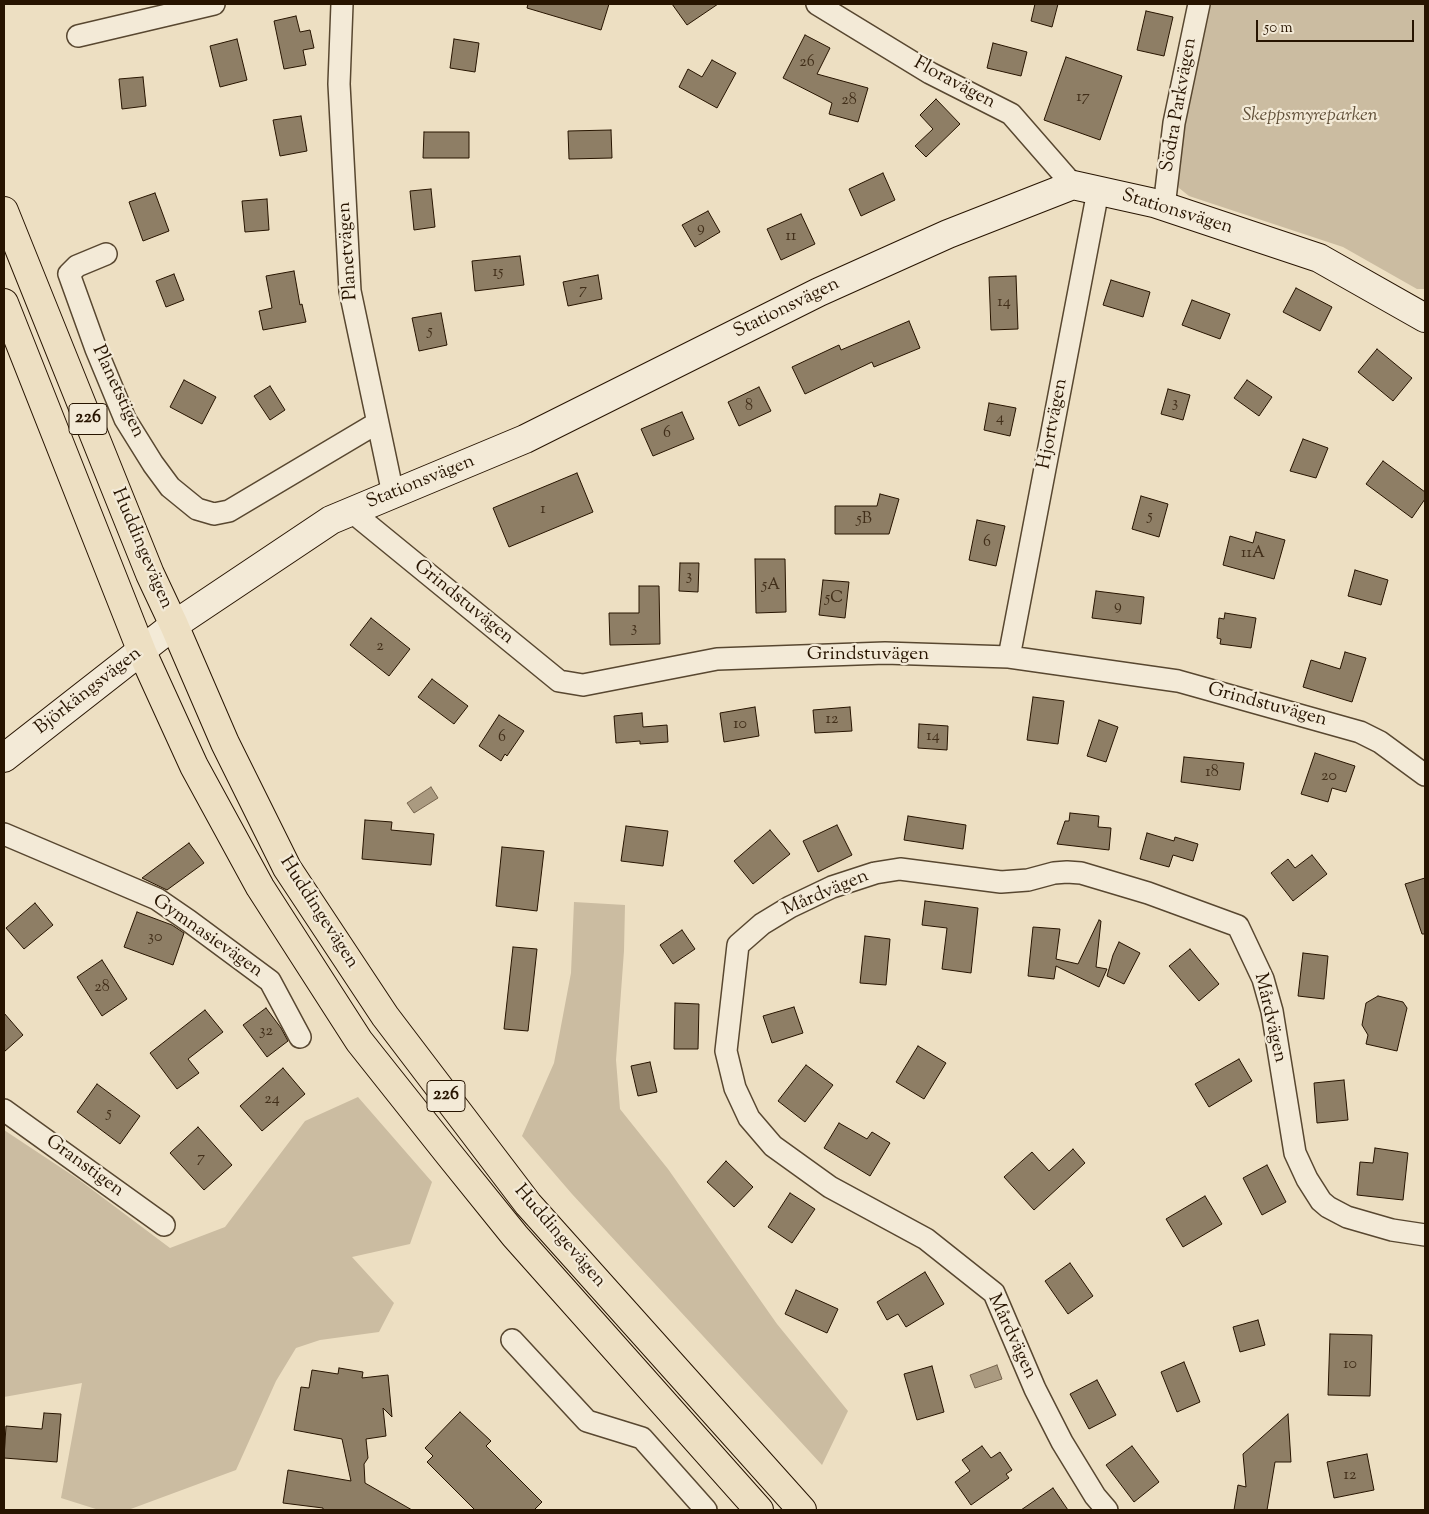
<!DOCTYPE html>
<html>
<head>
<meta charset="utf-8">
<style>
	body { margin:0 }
	#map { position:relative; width:1429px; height:1514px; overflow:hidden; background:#eddfc2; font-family:"Sorts Mill Goudy",serif }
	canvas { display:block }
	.frame { position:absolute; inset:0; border:5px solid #271400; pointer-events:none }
	.scale { position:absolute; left:1256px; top:20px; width:158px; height:22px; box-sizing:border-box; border:2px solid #271400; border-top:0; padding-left:6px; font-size:15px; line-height:18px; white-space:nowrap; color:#271400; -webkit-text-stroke:4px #f3ead7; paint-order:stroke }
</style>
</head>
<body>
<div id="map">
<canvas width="1429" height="1514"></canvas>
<div class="frame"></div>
<div class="scale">50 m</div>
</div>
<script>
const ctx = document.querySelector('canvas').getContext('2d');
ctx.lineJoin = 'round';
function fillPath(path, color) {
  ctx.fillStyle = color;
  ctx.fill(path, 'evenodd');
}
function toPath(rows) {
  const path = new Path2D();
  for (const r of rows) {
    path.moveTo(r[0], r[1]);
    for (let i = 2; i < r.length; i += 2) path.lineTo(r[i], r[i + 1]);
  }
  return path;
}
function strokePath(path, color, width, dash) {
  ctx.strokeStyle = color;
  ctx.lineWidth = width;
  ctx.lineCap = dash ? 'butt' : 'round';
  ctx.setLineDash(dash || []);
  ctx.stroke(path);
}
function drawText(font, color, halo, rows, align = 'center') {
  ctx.font = font + ' "Sorts Mill Goudy",serif';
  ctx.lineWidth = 4.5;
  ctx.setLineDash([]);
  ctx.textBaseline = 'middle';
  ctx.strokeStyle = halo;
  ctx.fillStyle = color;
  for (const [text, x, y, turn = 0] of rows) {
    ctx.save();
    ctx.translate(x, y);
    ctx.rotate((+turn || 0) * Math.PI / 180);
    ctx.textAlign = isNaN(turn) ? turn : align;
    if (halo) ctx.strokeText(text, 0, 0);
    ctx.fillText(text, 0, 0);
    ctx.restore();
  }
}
const green = toPath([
	[1211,4,1425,4,1425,289,1417,289,1343,247,1189,196,1179,188,1174,171],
	[574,902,625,905,624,951,616,1060,620,1109,668,1169,777,1324,848,1411,822,1465,572,1194,522,1136,554,1063,571,973],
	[358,1097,432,1182,410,1244,352,1257,394,1303,379,1332,320,1340,296,1348,276,1381,236,1470,128,1510,99,1510,61,1498,82,1383,4,1397,4,1130,78,1179,170,1248,225,1227,305,1121]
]);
const water = toPath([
	[431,787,438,798,414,813,407,803,431,787],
	[997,1365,1002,1379,975,1388,970,1375,997,1365]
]);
const building = toPath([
	[528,4,609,4,601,30,527,8,528,4],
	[672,4,718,4,687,25,672,4],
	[1035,4,1058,4,1052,27,1031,21,1035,4],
	[1146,11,1173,17,1164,56,1137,50,1146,11],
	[296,16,300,32,310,30,314,48,303,50,306,65,284,69,274,21,296,16],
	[805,35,830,48,817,74,868,88,858,122,829,114,832,103,783,78,805,35],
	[237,39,247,80,220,87,210,46,237,39],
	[454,39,479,43,475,72,450,68,454,39],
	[993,43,1027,52,1021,76,987,68,993,43],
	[1066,57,1122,76,1100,140,1044,120,1066,57],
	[712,60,736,73,717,108,679,87,688,69,702,77,712,60],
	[143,77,146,106,122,109,119,79,143,77],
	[936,99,960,124,926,157,915,146,933,129,920,115,936,99],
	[301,116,307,151,280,156,273,120,301,116],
	[611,130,612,158,569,159,568,131,611,130],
	[424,132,469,132,469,158,423,158,424,132],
	[883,173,895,200,861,216,849,189,883,173],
	[431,189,435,227,414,230,410,191,431,189],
	[155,193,169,231,143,241,129,202,155,193],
	[267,199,269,230,245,232,242,201,267,199],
	[708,211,720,232,695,247,682,225,708,211],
	[801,214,815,244,781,260,767,229,801,214],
	[520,256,524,285,475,291,472,261,520,256],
	[294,271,300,305,302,304,306,322,263,330,259,311,272,308,266,276,294,271],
	[174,274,184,300,166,307,156,281,174,274],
	[598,275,602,299,568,306,563,282,598,275],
	[1016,276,1018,329,991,330,989,277,1016,276],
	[1111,280,1150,292,1143,317,1103,305,1111,280],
	[1296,288,1332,307,1320,331,1283,312,1296,288],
	[1192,300,1230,314,1220,339,1182,325,1192,300],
	[441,313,447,345,419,351,412,318,441,313],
	[909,321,920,348,874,367,872,362,805,394,792,367,839,345,841,350,909,321],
	[1377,349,1412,378,1393,401,1358,372,1377,349],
	[184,380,216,397,202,424,170,407,184,380],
	[1247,380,1272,397,1259,416,1234,398,1247,380],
	[270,386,285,410,270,420,254,396,270,386],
	[759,387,771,411,739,426,728,402,759,387],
	[1168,389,1190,395,1183,420,1161,414,1168,389],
	[989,403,1016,408,1010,436,984,430,989,403],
	[682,412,694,439,653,456,641,429,682,412],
	[1303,439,1328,448,1316,478,1290,471,1303,439],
	[1383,461,1425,492,1425,499,1412,518,1366,484,1383,461],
	[577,473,593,512,509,547,493,508,577,473],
	[880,494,899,499,889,534,835,534,835,506,877,506,880,494],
	[1141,496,1168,504,1159,537,1132,529,1141,496],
	[977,520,1005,526,996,566,969,560,977,520],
	[1256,532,1285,540,1274,579,1223,565,1230,536,1253,543,1256,532],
	[755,559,785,559,786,612,756,613,755,559],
	[680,563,699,563,698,592,679,591,680,563],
	[1355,570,1388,580,1381,605,1348,596,1355,570],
	[823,580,849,582,845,618,819,615,823,580],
	[639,586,659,586,660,644,610,645,609,613,639,613,639,586],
	[1096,591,1144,597,1141,624,1092,618,1096,591],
	[1225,613,1256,618,1251,648,1220,644,1221,639,1217,638,1219,618,1224,619,1225,613],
	[371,618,410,649,389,676,350,645,371,618],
	[1345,652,1366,658,1352,702,1303,687,1311,660,1340,669,1345,652],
	[432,679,468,706,454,724,418,697,432,679],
	[1033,697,1064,701,1058,744,1027,740,1033,697],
	[755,707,759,736,724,742,720,713,755,707],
	[850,707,852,731,815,733,813,710,850,707],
	[642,713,643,727,667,725,668,742,640,744,640,741,616,743,614,716,642,713],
	[499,715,524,731,507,756,505,754,501,761,479,746,499,715],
	[1099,720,1118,727,1106,762,1087,756,1099,720],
	[919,724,948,726,947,750,918,748,919,724],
	[1315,753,1355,766,1346,792,1332,788,1328,802,1301,794,1315,753],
	[1184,757,1244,763,1240,790,1181,782,1184,757],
	[1070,813,1099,816,1098,827,1111,828,1109,850,1057,844,1065,821,1069,821,1070,813],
	[908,816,966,825,963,849,904,840,908,816],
	[365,820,392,822,391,830,434,834,431,865,362,859,365,820],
	[837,825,852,855,818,872,803,841,837,825],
	[626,826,668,831,663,866,621,861,626,826],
	[770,830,790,854,753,884,734,861,770,830],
	[1147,833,1174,841,1175,837,1198,844,1193,861,1173,855,1169,867,1140,859,1147,833],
	[189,843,204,863,167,890,142,878,189,843],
	[502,847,544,851,537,911,496,906,502,847],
	[1312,855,1327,874,1293,901,1271,873,1288,859,1295,868,1312,855],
	[1425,878,1425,934,1422,934,1405,884,1425,878],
	[925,901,978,908,971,973,942,969,947,928,922,925,925,901],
	[35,903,53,925,24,949,6,928,35,903],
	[137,912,172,925,184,933,173,965,124,947,137,912],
	[1099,920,1101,921,1096,967,1107,969,1099,987,1056,966,1054,979,1028,976,1033,927,1060,929,1056,959,1078,964,1099,920],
	[682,930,695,949,673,964,660,945,682,930],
	[865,936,890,939,886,985,860,983,865,936],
	[1119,942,1140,953,1124,984,1107,976,1113,955,1119,942],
	[513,947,537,949,528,1031,504,1029,513,947],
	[1190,949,1219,984,1199,1001,1169,966,1190,949],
	[1303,953,1328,956,1324,999,1298,996,1303,953],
	[102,960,127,999,102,1016,77,977,102,960],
	[1378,996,1403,1002,1407,1008,1397,1051,1366,1044,1368,1035,1362,1025,1366,1003,1378,996],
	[675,1003,699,1004,698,1049,674,1049,675,1003],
	[794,1007,803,1033,772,1043,763,1016,794,1007],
	[266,1008,281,1028,288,1041,267,1057,243,1025,266,1008],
	[205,1010,223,1032,188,1059,199,1073,177,1089,150,1053,205,1010],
	[4,1013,23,1035,4,1052,4,1013],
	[918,1046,946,1063,924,1099,896,1082,918,1046],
	[1239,1059,1252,1081,1209,1107,1195,1084,1239,1059],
	[650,1062,657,1092,638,1096,631,1066,650,1062],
	[806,1065,833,1085,805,1122,778,1101,806,1065],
	[283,1068,305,1094,262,1131,240,1106,283,1068],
	[1344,1080,1348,1120,1317,1123,1314,1083,1344,1080],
	[97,1084,140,1116,120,1144,77,1112,97,1084],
	[839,1123,867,1139,872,1132,890,1143,870,1176,824,1148,839,1123],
	[198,1127,232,1165,204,1190,170,1153,198,1127],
	[1375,1148,1408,1153,1403,1200,1357,1195,1360,1162,1373,1163,1375,1148],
	[1073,1149,1085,1163,1034,1210,1004,1177,1032,1152,1049,1171,1073,1149],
	[726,1161,753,1187,734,1207,707,1182,726,1161],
	[1267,1165,1286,1202,1262,1215,1243,1178,1267,1165],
	[790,1193,815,1209,792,1243,768,1227,790,1193],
	[1205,1196,1222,1224,1183,1247,1166,1219,1205,1196],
	[1070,1263,1093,1296,1068,1314,1045,1281,1070,1263],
	[925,1272,944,1304,906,1327,898,1314,887,1320,877,1302,925,1272],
	[796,1290,838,1309,827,1333,785,1314,796,1290],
	[1258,1320,1265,1345,1240,1352,1233,1327,1258,1320],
	[1330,1334,1372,1335,1370,1396,1328,1395,1330,1334],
	[1184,1362,1200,1402,1177,1412,1161,1372,1184,1362],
	[932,1366,944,1412,917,1420,904,1374,932,1366],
	[339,1368,363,1372,362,1378,388,1375,392,1417,383,1408,386,1436,366,1439,368,1458,364,1464,365,1483,412,1510,323,1510,323,1508,283,1503,288,1470,351,1481,342,1439,294,1430,301,1387,309,1388,312,1370,338,1374,339,1368],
	[1097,1380,1116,1415,1089,1429,1070,1394,1097,1380],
	[460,1412,491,1441,486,1446,542,1502,534,1510,475,1510,427,1462,433,1456,425,1448,460,1412],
	[44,1413,61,1414,57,1462,4,1458,6,1426,42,1429,44,1413],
	[1288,1414,1291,1462,1275,1462,1267,1510,1234,1510,1238,1485,1246,1487,1243,1454,1288,1414],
	[982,1446,991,1458,1000,1452,1012,1470,1006,1474,1009,1478,971,1505,955,1482,970,1471,962,1460,982,1446],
	[1132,1446,1159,1482,1134,1502,1106,1465,1132,1446],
	[1367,1454,1374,1490,1334,1498,1327,1462,1367,1454],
	[1053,1488,1068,1510,1021,1510,1053,1488]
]);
const street = toPath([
	[342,4,339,84,350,291,393,494],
	[817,4,930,73,1011,114,1073,185],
	[78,36,214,4],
	[1164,207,1174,123,1199,4],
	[106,254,77,266,69,274,96,349,125,419,153,464,170,487,197,509,214,514,229,511,377,423],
	[351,511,559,681,583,685,717,659,885,653,1009,657,1178,681,1360,732,1380,742,1425,775],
	[1009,657,1098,191],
	[4,834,157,899,189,921,270,981,300,1037],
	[4,1110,164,1225],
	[512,1340,587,1421,642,1438,706,1510],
	[1107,1510,1095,1496,1062,1442,1035,1389,994,1293,926,1239,830,1187,773,1146,749,1118,735,1088,726,1051,738,945,762,924,790,907,832,887,875,873,900,869,1001,882,1028,880,1054,873,1067,872,1081,873,1148,893,1238,926,1263,979,1272,1011,1295,1153,1307,1179,1321,1201,1328,1207,1347,1217,1392,1230,1425,1235]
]);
const secondary = toPath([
	[4,758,174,625,331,520,525,439,819,292,948,234,1073,185,1154,203,1319,258,1425,318]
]);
const primary = toPath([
	[4,211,150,574,174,625,225,743,287,868,385,1016,528,1204,802,1510],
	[4,303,142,652,194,766,260,887,359,1041,448,1153,515,1236,759,1510]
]);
const numberNames = [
	["26",807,63],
	["17",1083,98],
	["28",849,101],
	["9",701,229],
	["11",791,237],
	["15",498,273],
	["7",583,291],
	["14",1004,303],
	["5",430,332],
	["3",1175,404],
	["8",749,407],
	["4",1000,419],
	["6",667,434],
	["1",543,510],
	["5",1150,517],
	["5B",864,520],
	["6",987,543],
	["11A",1253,554],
	["3",689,577],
	["5A",771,586],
	["5C",834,599],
	["9",1118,607],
	["3",634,629],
	["2",380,647],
	["12",832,720],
	["10",740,725],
	["14",933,737],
	["6",502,738],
	["18",1212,773],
	["20",1329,777],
	["30",155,938],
	["28",102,988],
	["32",266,1032],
	["24",272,1100],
	["5",109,1114],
	["7",201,1159],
	["10",1350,1365],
	["12",1350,1476]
];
const shields = [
	[88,419,38],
	[446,1096,38]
];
const shieldNames = [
	["226",88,419],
	["226",446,1096]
];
const streetNames = [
	["Floravägen",954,84,28],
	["Södra Parkvägen",1180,105,-80],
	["Stationsvägen",1177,213,17],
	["Planetvägen",349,251,-94],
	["Stationsvägen",787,309,-26],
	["Planetstigen",117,392,65],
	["Hjortvägen",1054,424,-79],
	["Stationsvägen",421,483,-22],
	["Huddingevägen",141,549,67],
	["Grindstuvägen",463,603,39],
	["Grindstuvägen",868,656],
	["Björkängsvägen",89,692,-38],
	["Grindstuvägen",1267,706,15],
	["Mårdvägen",826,894,-23],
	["Huddingevägen",318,913,57],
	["Gymnasievägen",207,937,35],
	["Mårdvägen",1269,1018,77],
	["Granstigen",84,1167,36],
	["Huddingevägen",559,1237,49],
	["Mårdvägen",1011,1337,65]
];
const parkNames = [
	["Skeppsmyreparken",1310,117]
];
fillPath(green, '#cbbca1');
fillPath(water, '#aa9a80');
strokePath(water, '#76644d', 1);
fillPath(building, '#8e7e65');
strokePath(building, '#271400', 1);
strokePath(street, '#584730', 24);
strokePath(secondary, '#271400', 30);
strokePath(primary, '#271400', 30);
strokePath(street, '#f3ead7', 21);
strokePath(secondary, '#f3ead7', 28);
strokePath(primary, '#eddfc2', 28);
drawText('16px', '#412e19', null, numberNames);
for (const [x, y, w] of shields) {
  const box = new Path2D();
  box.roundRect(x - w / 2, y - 15.5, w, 31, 4);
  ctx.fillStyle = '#f3ead7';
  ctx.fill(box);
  strokePath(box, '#271400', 1);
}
drawText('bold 18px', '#271400', null, shieldNames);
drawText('19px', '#271400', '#f3ead7', streetNames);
drawText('italic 19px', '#604f38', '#f3ead7', parkNames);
</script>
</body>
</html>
